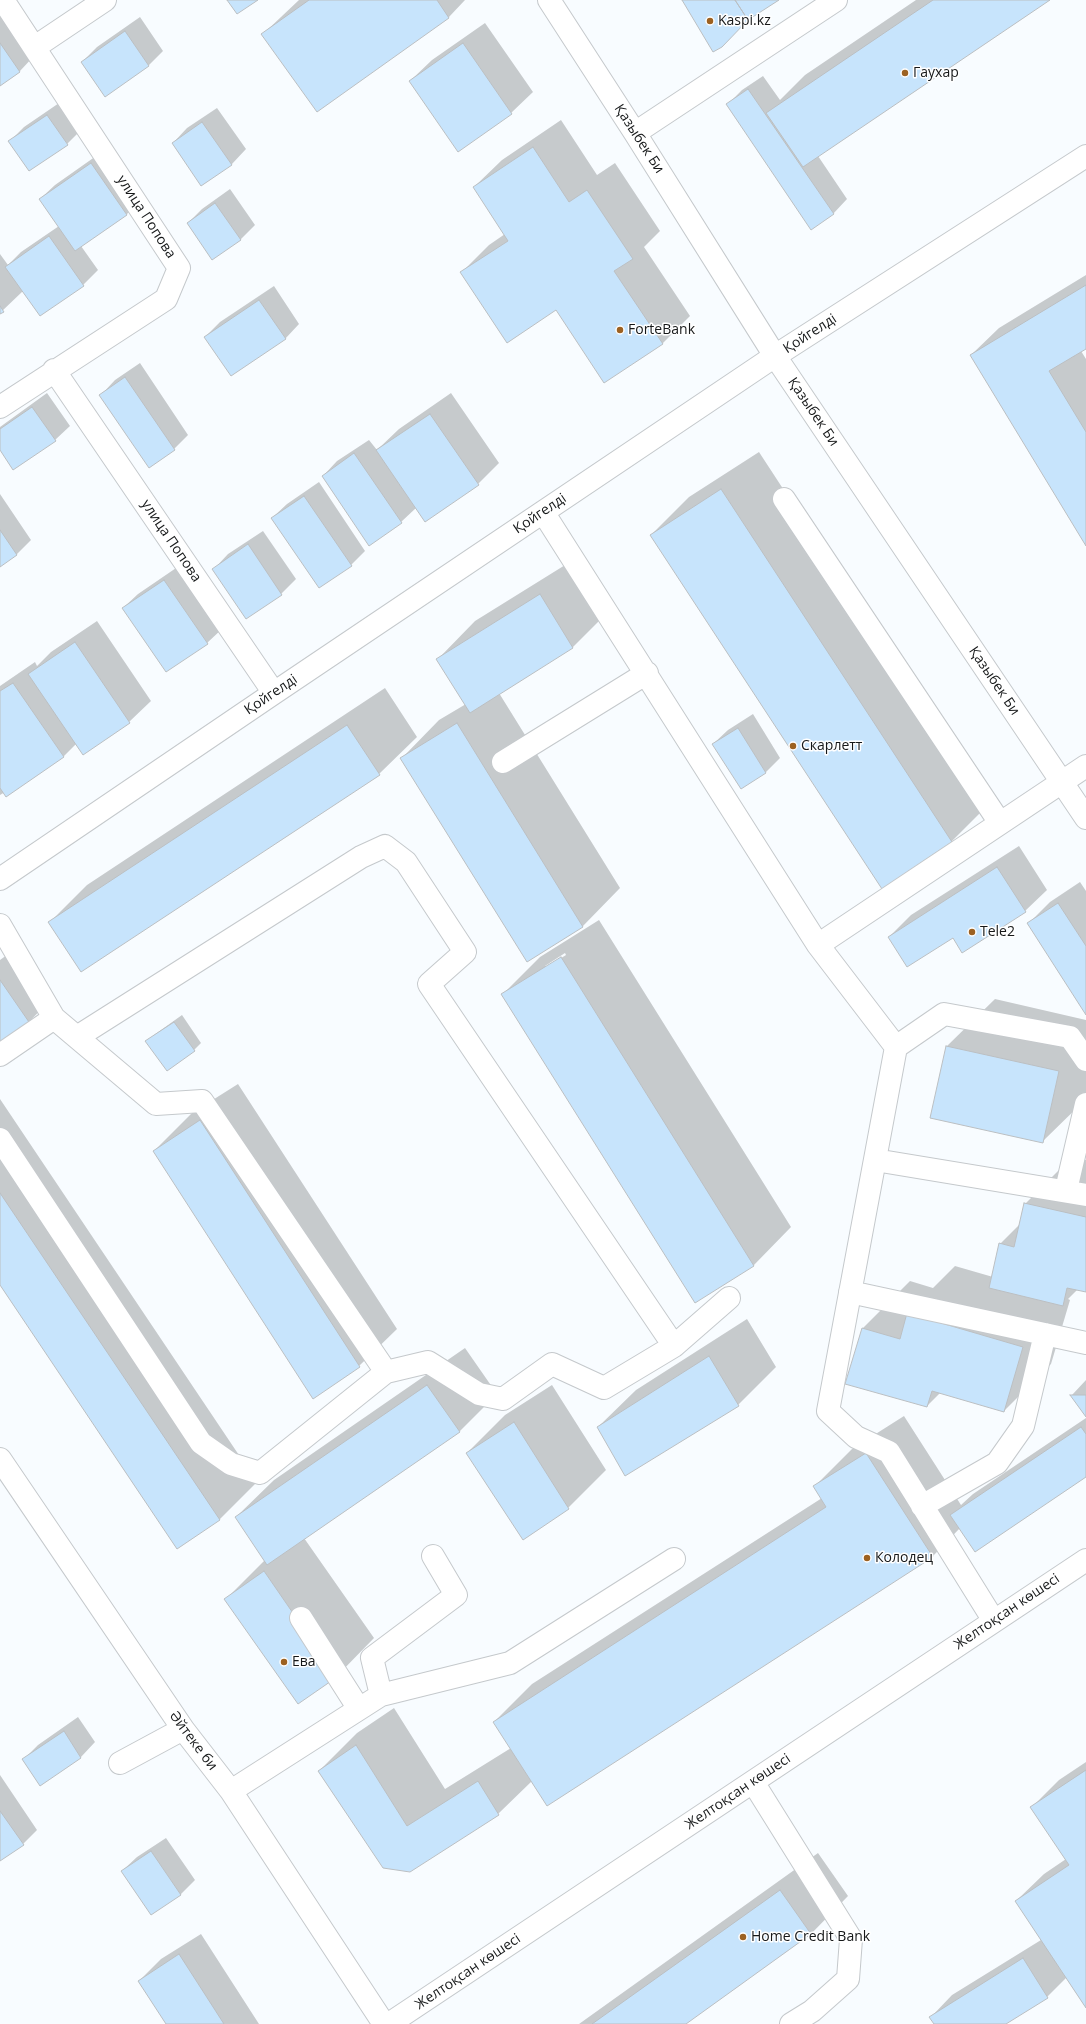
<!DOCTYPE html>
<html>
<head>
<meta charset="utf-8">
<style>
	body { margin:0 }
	canvas { display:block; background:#f8fcff }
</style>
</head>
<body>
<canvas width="1086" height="2024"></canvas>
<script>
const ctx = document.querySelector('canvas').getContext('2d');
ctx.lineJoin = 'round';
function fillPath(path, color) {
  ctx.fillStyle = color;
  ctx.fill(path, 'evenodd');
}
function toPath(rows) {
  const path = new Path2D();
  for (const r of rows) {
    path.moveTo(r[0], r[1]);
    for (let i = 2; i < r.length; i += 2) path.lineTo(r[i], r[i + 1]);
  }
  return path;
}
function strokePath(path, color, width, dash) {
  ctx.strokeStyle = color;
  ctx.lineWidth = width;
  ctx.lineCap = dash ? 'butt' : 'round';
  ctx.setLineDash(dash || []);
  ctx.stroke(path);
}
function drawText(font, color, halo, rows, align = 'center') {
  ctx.font = font + ' "Open Sans",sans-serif';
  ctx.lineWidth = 3;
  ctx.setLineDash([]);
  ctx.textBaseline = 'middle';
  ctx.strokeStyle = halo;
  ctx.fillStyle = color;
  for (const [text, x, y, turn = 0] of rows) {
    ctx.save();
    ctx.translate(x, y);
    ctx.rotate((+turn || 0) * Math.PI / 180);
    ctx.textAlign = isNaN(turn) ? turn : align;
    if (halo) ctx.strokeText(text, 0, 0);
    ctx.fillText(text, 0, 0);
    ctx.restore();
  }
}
const shadow = toPath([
	[299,0,465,0,449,17,317,110,263,34],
	[916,0,1049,0,818,156,847,199,833,214,727,105,742,90,763,76,780,100,805,75],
	[0,8,34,56,20,71,0,84],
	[140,17,163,51,149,65,105,95,82,62,97,47],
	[485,23,533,92,511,113,458,150,410,81,432,60],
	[62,101,81,130,67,144,10,141,24,127],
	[217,108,246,149,232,164,202,185,173,143,187,128],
	[561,120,597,175,615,163,660,231,644,247,690,316,662,344,557,309,462,272,489,245,505,234,474,187,502,160],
	[106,149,141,200,127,214,81,246,98,270,83,285,23,291,0,313,0,254,8,265,21,252,59,226,40,199,55,185],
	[230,189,255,225,240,240,188,223,202,209],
	[1086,275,1086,348,1081,351,1086,359,1086,544,971,355,999,328],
	[274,286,299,324,285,339,205,337,220,322],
	[140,363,188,435,174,449,101,395,115,380],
	[47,393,70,426,55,440,0,449,0,427],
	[451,393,499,463,478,484,416,508,401,522,323,476,337,461,369,440,377,450,399,429],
	[759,452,989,804,952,841,882,887,651,535,689,497],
	[319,482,365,551,351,565,272,518,287,504],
	[0,494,31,540,17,554,0,566],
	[263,531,296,579,281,594,246,618,214,569,228,554],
	[578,557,610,610,573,647,499,693,620,888,583,926,527,961,402,758,439,720,466,704,438,659,475,621],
	[179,566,222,629,207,643,123,608,138,594],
	[97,621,151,701,129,722,77,743,63,757,0,795,0,686,35,662,37,666,51,652],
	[385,688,417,737,379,774,50,922,87,885],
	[753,714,780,758,766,772,741,788,713,744,728,730],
	[1019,846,1047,890,1025,911,953,937,889,937,911,915],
	[1080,882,1086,891,1086,1013,1029,923,1050,902],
	[599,920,791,1227,754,1265,695,1301,503,994,540,957],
	[565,953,566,955,545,968,545,966],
	[15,949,50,1000,29,1022,0,1041,0,960],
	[995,999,1086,1020,1086,1099,1042,1142,932,1117,947,1046],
	[182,1015,201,1043,194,1050,147,1042,154,1035],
	[238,1084,397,1329,359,1366,154,1151,192,1113],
	[0,1099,257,1482,219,1520,0,1284],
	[1072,1157,1086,1160,1086,1291,1078,1289,1068,1299,1070,1300,1051,1364,1004,1411,941,1392,927,1406,863,1328,910,1281,933,1288,955,1266,993,1277,1000,1244,1020,1224,1025,1204],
	[747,1319,776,1367,738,1405,598,1427,636,1390],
	[465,1348,497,1394,459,1432,304,1538,374,1638,337,1676,226,1599,265,1560,236,1517,274,1480],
	[1086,1380,1086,1415,1072,1395],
	[552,1385,606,1470,568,1508,467,1453,505,1415],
	[904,1416,961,1505,973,1494,1086,1418,1086,1476,960,1528,933,1556,547,1804,532,1781,498,1814,410,1871,319,1771,357,1733,394,1708,445,1789,511,1748,494,1722,532,1684,822,1498,814,1487,852,1449],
	[78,1717,95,1742,81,1757,40,1785,23,1760,38,1745],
	[1086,1762,1086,2006,1067,1977,1047,1997,1004,2024,935,2024,931,2017,952,1995,1041,1940,1016,1901,1044,1874,1066,1859,1032,1807,1059,1780],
	[0,1775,37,1830,23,1844,0,1860],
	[166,1838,195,1880,181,1894,152,1914,122,1871,137,1857],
	[818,1853,848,1896,811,1934,684,2024,579,2024],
	[201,1934,259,2024,167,2024,139,1981,161,1959]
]);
const building = toPath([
	[227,0,258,0,237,14,227,0],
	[309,0,437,0,449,18,317,112,261,34,309,0],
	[682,0,735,0,748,20,722,47,713,52,682,0],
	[735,0,779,0,748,20,735,0],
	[933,0,1050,0,803,167,766,113,933,0],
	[125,31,149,66,105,97,81,62,125,31],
	[0,43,20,72,0,86,0,43],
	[463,43,512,114,458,152,409,81,463,43],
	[748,89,834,214,811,230,726,104,748,89],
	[47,115,68,145,29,171,8,141,47,115],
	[202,122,232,165,201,186,172,143,202,122],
	[533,147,569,202,587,190,633,259,614,271,663,344,604,383,556,310,507,343,460,272,508,241,473,187,533,147],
	[91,163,127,215,75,251,39,199,91,163],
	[215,203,241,240,212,260,187,223,215,203],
	[49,236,84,286,40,316,5,267,49,236],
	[1086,285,1086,349,1049,371,1086,432,1086,546,970,355,1086,285],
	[259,300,286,339,231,376,204,337,259,300],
	[0,306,4,312,0,314,0,306],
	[125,377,175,450,149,468,99,395,125,377],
	[32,407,56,441,13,470,0,450,0,429,32,407],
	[430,414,479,485,425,522,376,450,430,414],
	[354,453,402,523,369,546,322,476,354,453],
	[721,489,952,842,882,889,650,535,721,489],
	[304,496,352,566,319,588,271,518,304,496],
	[0,530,17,555,0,567,0,530],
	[248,544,282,595,246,619,212,569,248,544],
	[164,580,208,644,166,672,122,608,164,580],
	[540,594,573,648,470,713,436,659,540,594],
	[75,642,130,723,83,755,28,674,75,642],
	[13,683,64,757,6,797,0,788,0,691,13,683],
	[457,723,583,927,527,962,400,758,457,723],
	[347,725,380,775,81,972,48,922,347,725],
	[738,728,766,773,741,789,712,744,738,728],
	[997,867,1026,912,962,953,953,938,907,967,888,937,997,867],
	[1058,903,1086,946,1086,1015,1027,923,1058,903],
	[561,957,754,1266,695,1303,501,994,561,957],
	[0,980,29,1022,0,1042,0,980],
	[174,1022,195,1051,167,1071,145,1041,174,1022],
	[946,1046,1059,1071,1043,1143,930,1118,946,1046],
	[200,1120,360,1367,313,1399,153,1151,200,1120],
	[0,1193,220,1520,177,1549,0,1285,0,1193],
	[1024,1203,1086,1217,1086,1292,1067,1288,1063,1306,989,1288,999,1243,1014,1247,1024,1203],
	[907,1313,1023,1347,1004,1412,932,1391,927,1407,845,1384,862,1328,900,1339,907,1313],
	[709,1356,739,1406,625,1476,597,1427,709,1356],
	[427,1385,460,1432,267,1565,235,1517,427,1385],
	[1070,1395,1086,1395,1086,1417,1070,1395],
	[514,1422,569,1509,523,1540,466,1453,514,1422],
	[1081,1427,1086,1434,1086,1477,975,1552,950,1515,1081,1427],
	[866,1453,933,1557,547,1806,493,1722,826,1507,813,1486,866,1453],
	[264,1571,337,1677,298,1704,224,1599,264,1571],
	[64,1731,81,1758,40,1786,22,1759,64,1731],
	[356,1745,407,1826,478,1781,499,1815,410,1872,383,1868,318,1771,356,1745],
	[1086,1770,1086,2008,1015,1901,1069,1865,1030,1807,1086,1770],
	[0,1811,24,1845,0,1861,0,1811],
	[151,1851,181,1895,151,1915,121,1871,151,1851],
	[780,1890,811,1934,686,2024,592,2024,780,1890],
	[179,1954,224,2024,166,2024,138,1981,179,1954],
	[1023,1958,1048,1998,1006,2024,934,2024,929,2017,1023,1958]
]);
const minor = toPath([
	[549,0,635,133,775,356,1086,818],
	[35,47,105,0],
	[635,133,836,0],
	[54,370,274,693],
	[0,407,166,299,179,268,3,0],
	[784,499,1000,823],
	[543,512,818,945,896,1047,828,1411,856,1437,889,1452,994,1621],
	[503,762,647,673],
	[0,879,274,693,775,356,1086,156],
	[0,925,54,1018,156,1104,202,1101,386,1372],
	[818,945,1086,766],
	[77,1037,361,857,385,846,406,862,465,952,429,984,674,1346],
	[896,1047,944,1014,1070,1037,1086,1060],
	[0,1055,54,1018],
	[0,1139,201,1443,231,1464,260,1473,386,1372,428,1362,479,1394,503,1399,552,1364,604,1388,674,1346,729,1298],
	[875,1160,1086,1195],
	[1066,1190,1086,1104],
	[850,1292,1086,1343],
	[0,1459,183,1729,231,1791,384,2024],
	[922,1506,997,1463,1023,1426,1045,1334],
	[301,1618,359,1709],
	[381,1695,372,1658,456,1595,433,1556],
	[120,1763,183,1729],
	[753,1782,851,1939,848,1979,812,2011,791,2024],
	[231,1791,381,1695,510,1663,674,1559],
	[389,2024,1086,1560]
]);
const markers = [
	[710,21,4,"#9c6121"],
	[905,73,4,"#9c6121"],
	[620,330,4,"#9c6121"],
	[793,746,4,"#9c6121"],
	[972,932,4,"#9c6121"],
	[867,1558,4,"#9c6121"],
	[284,1662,4,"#9c6121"],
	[743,1937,4,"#9c6121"]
];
const poiNames = [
	["Kaspi.kz",718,21],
	["Гаухар",913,73],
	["ForteBank",628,330],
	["Скарлетт",801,746],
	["Tele2",980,932],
	["Колодец",875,1558],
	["Ева",292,1662],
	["Home Credit Bank",751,1937]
];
const streetNames = [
	["Қазыбек Би",639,139,57],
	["улица Попова",146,217,57],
	["Қойгелді",810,334,-33],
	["Қазыбек Би",813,412,56],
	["Қойгелді",540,514,-34],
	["улица Попова",171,541,56],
	["Қазыбек Би",994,681,56],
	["Қойгелді",271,695,-34],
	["Желтоқсан көшесі",1007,1612,-34],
	["Әйтеке би",193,1741,53],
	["Желтоқсан көшесі",738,1792,-34],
	["Желтоқсан көшесі",468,1972,-34]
];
fillPath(shadow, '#0003');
fillPath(building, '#c7e4fc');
strokePath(building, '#bbbfc2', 1);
strokePath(minor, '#c5c9cc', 24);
strokePath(minor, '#fff', 22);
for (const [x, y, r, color] of markers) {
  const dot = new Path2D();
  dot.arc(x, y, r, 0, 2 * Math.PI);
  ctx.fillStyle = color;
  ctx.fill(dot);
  strokePath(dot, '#fff', 1.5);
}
drawText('14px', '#161819', '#fff', poiNames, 'left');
drawText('14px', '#161819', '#fff', streetNames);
</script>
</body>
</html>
